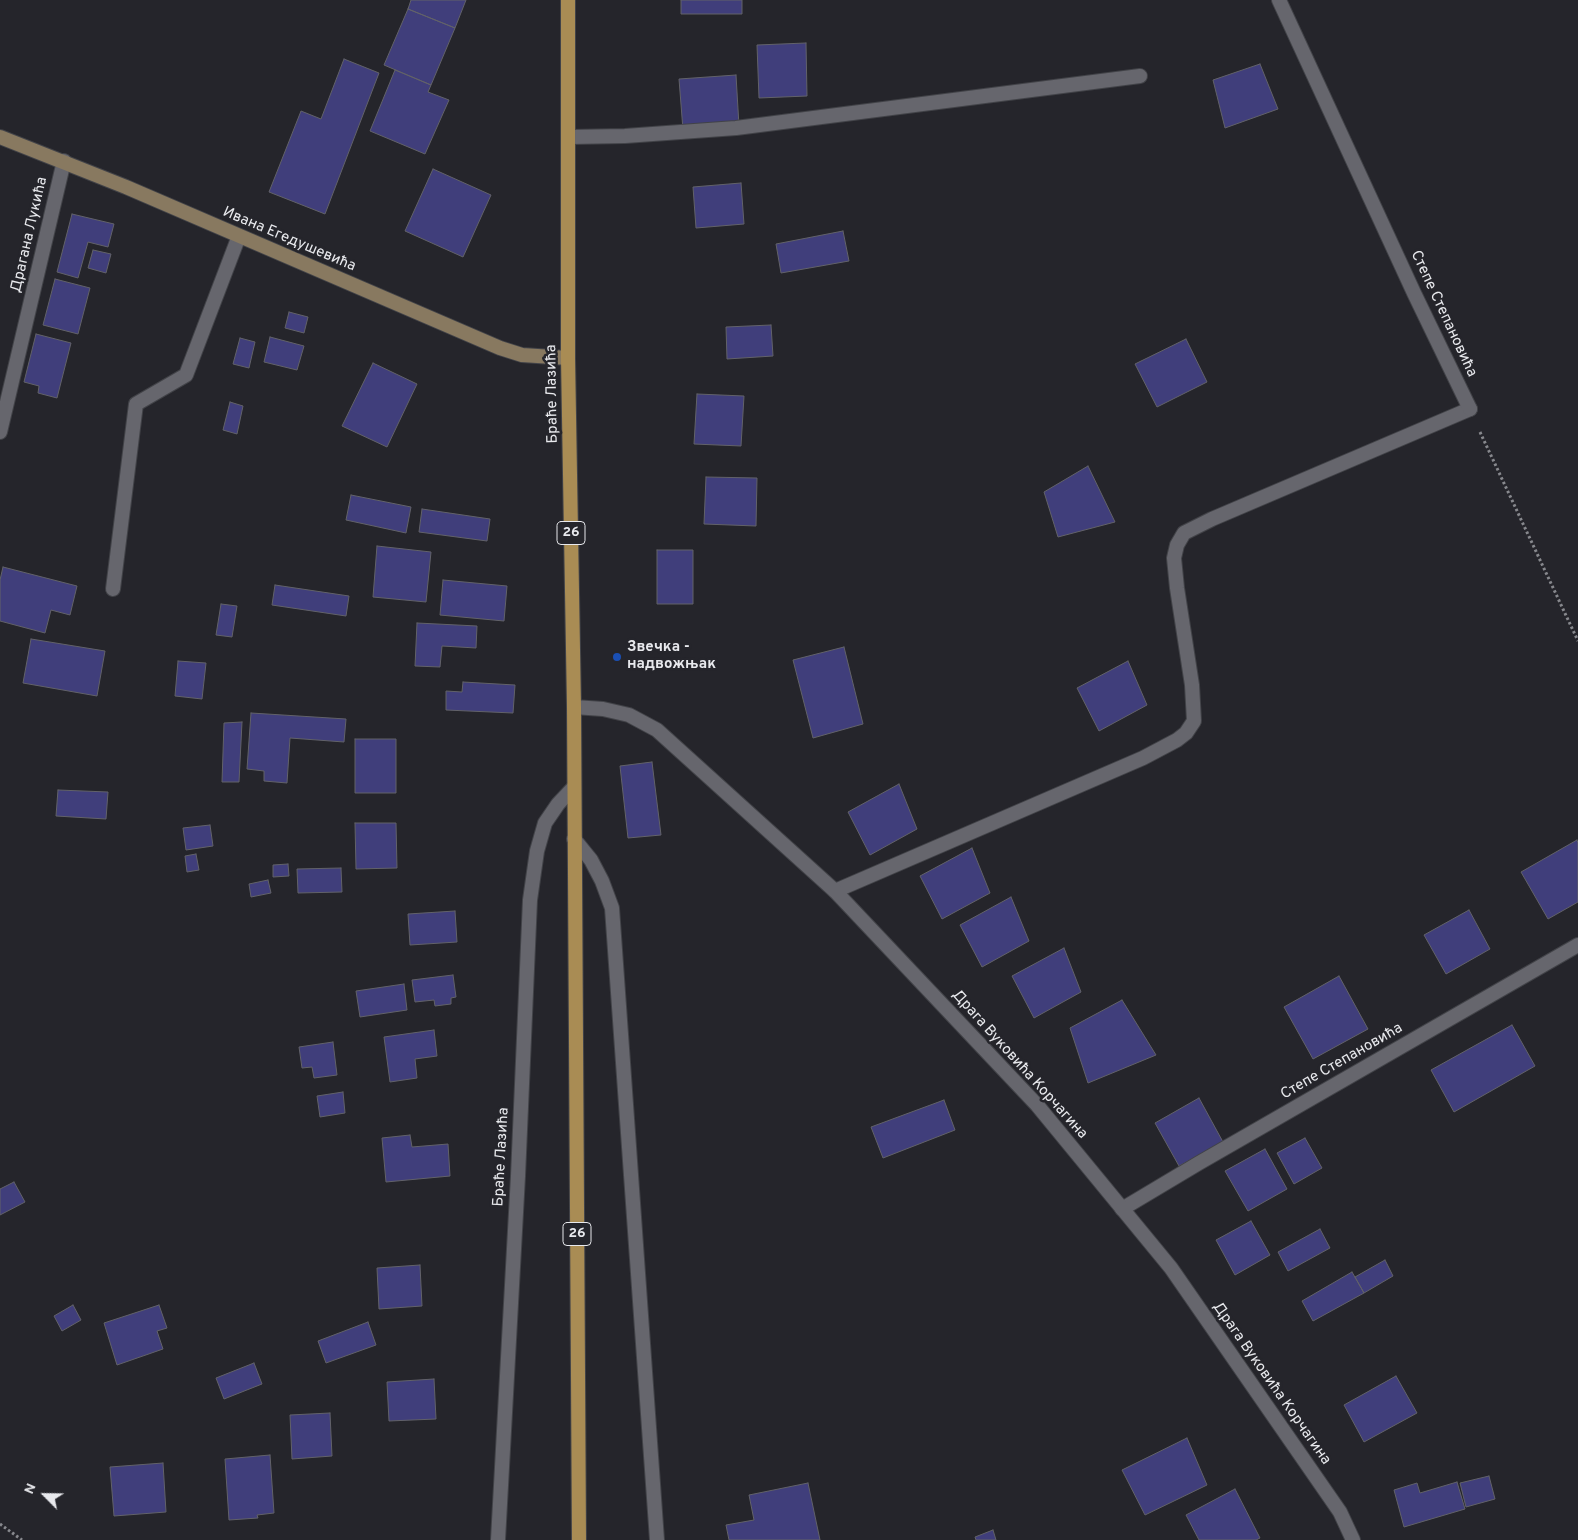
<!DOCTYPE html>
<html>
<head>
<meta charset="utf-8">
<style>
	body { margin:0 }
	#map { position:relative; width:1578px; height:1540px; overflow:hidden; background:#25252b; font-family:Overpass,sans-serif }
	canvas { display:block }
	.north { position:absolute; left:20px; top:1470px; width:50px; height:50px; -webkit-text-stroke:4px #25252b; paint-order:stroke; rotate:293deg; font-size:14px; font-weight:700; line-height:20px; text-align:center; color:#e8e9ed }
	.north::after { content:''; display:block; margin:auto; width:18px; height:22px; background:#e8e9ed; clip-path:polygon(50% 0,100% 100%,50% 72%,0 100%) }
</style>
</head>
<body>
<div id="map">
<canvas width="1578" height="1540"></canvas>
<div class="north">N</div>
</div>
<script>
const ctx = document.querySelector('canvas').getContext('2d');
ctx.lineJoin = 'round';
function fillPath(path, color) {
  ctx.fillStyle = color;
  ctx.fill(path, 'evenodd');
}
function toPath(rows) {
  const path = new Path2D();
  for (const r of rows) {
    path.moveTo(r[0], r[1]);
    for (let i = 2; i < r.length; i += 2) path.lineTo(r[i], r[i + 1]);
  }
  return path;
}
function strokePath(path, color, width, dash) {
  ctx.strokeStyle = color;
  ctx.lineWidth = width;
  ctx.lineCap = dash ? 'butt' : 'round';
  ctx.setLineDash(dash || []);
  ctx.stroke(path);
}
function drawText(font, color, halo, rows, align = 'center') {
  ctx.font = font + ' Overpass,sans-serif';
  ctx.lineWidth = 5;
  ctx.setLineDash([]);
  ctx.textBaseline = 'middle';
  ctx.strokeStyle = halo;
  ctx.fillStyle = color;
  for (const [text, x, y, turn = 0] of rows) {
    ctx.save();
    ctx.translate(x, y);
    ctx.rotate((+turn || 0) * Math.PI / 180);
    ctx.textAlign = isNaN(turn) ? turn : align;
    if (halo) ctx.strokeText(text, 0, 0);
    ctx.fillText(text, 0, 0);
    ctx.restore();
  }
}
const building = toPath([
	[411,0,466,0,455,28,408,9,411,0],
	[681,0,742,0,742,14,681,14,681,0],
	[408,9,455,28,431,85,384,65,408,9],
	[806,43,807,96,759,98,757,45,806,43],
	[344,59,379,73,325,214,269,192,301,111,321,119,344,59],
	[1260,64,1278,109,1225,128,1213,80,1260,64],
	[395,70,431,85,428,92,449,100,425,154,370,131,395,70],
	[736,75,739,126,683,130,679,79,736,75],
	[433,169,491,195,463,257,405,231,433,169],
	[741,183,744,224,696,228,693,187,741,183],
	[72,214,114,224,108,247,88,242,78,278,57,272,72,214],
	[843,231,849,261,781,273,776,244,843,231],
	[93,250,111,254,106,273,88,268,93,250],
	[55,279,90,288,78,334,43,325,55,279],
	[289,312,308,317,304,333,285,328,289,312],
	[771,325,773,356,727,359,726,327,771,325],
	[36,334,71,343,57,398,38,393,39,386,24,382,36,334],
	[270,337,304,346,297,370,264,362,270,337],
	[240,338,255,342,249,368,233,364,240,338],
	[1186,339,1207,382,1157,407,1135,364,1186,339],
	[373,363,417,384,387,447,342,426,373,363],
	[697,394,744,396,741,446,694,444,697,394],
	[230,402,243,406,237,434,223,430,230,402],
	[1088,466,1115,522,1058,537,1044,492,1088,466],
	[706,477,757,478,756,526,704,524,706,477],
	[351,495,411,507,406,533,346,520,351,495],
	[422,509,490,519,487,541,419,532,422,509],
	[377,546,431,552,426,602,373,597,377,546],
	[657,550,693,550,693,604,657,604,657,550],
	[3,567,77,586,70,615,51,610,45,633,0,621,0,580,3,567],
	[443,580,507,586,504,621,440,615,443,580],
	[275,585,349,596,346,616,272,605,275,585],
	[221,604,237,606,232,637,216,635,221,604],
	[417,623,477,626,476,648,442,646,440,667,415,666,417,623],
	[31,639,105,651,97,696,23,683,31,639],
	[844,647,863,724,813,738,793,660,844,647],
	[178,661,206,663,202,699,175,696,178,661],
	[1128,661,1147,705,1099,731,1077,688,1128,661],
	[463,682,515,685,513,713,446,710,446,691,462,692,463,682],
	[251,713,346,719,344,742,290,738,287,783,264,781,264,771,247,769,251,713],
	[242,722,239,782,222,782,224,723,242,722],
	[355,739,396,739,396,793,355,793,355,739],
	[652,762,661,835,628,838,620,766,652,762],
	[899,784,917,829,870,855,848,812,899,784],
	[58,790,108,792,106,819,56,816,58,790],
	[355,823,396,823,397,868,356,869,355,823],
	[210,825,213,846,186,850,183,828,210,825],
	[1577,840,1578,843,1578,902,1548,919,1521,872,1577,840],
	[972,848,990,893,942,919,920,876,972,848],
	[196,854,199,870,187,872,185,856,196,854],
	[288,864,289,876,273,877,273,865,288,864],
	[341,868,342,892,298,893,297,869,341,868],
	[268,880,271,893,251,897,249,884,268,880],
	[1011,897,1029,941,982,967,960,925,1011,897],
	[1469,910,1490,949,1446,974,1424,935,1469,910],
	[455,911,457,942,410,945,408,914,455,911],
	[1064,948,1081,992,1034,1018,1012,976,1064,948],
	[453,975,456,997,451,998,451,1004,435,1006,434,1000,415,1002,412,980,453,975],
	[1339,976,1368,1029,1313,1059,1284,1007,1339,976],
	[404,984,407,1010,360,1017,356,991,404,984],
	[1122,1000,1156,1055,1088,1083,1070,1028,1122,1000],
	[1512,1025,1535,1066,1454,1112,1431,1070,1512,1025],
	[434,1030,437,1056,415,1059,417,1078,390,1082,384,1037,434,1030],
	[333,1042,337,1075,314,1078,312,1067,302,1068,299,1047,333,1042],
	[343,1092,345,1113,320,1117,317,1096,343,1092],
	[1199,1098,1223,1142,1179,1166,1155,1123,1199,1098],
	[944,1100,955,1130,883,1158,871,1127,944,1100],
	[410,1135,412,1147,448,1144,450,1176,386,1182,382,1138,410,1135],
	[1305,1138,1322,1168,1294,1184,1277,1153,1305,1138],
	[1265,1149,1287,1189,1248,1211,1225,1171,1265,1149],
	[14,1182,25,1202,0,1215,0,1189,14,1182],
	[1251,1221,1270,1255,1235,1275,1216,1240,1251,1221],
	[1320,1229,1330,1248,1288,1271,1278,1252,1320,1229],
	[1385,1260,1393,1276,1364,1293,1355,1277,1385,1260],
	[420,1265,422,1306,379,1309,377,1268,420,1265],
	[1352,1272,1364,1293,1313,1321,1302,1301,1352,1272],
	[73,1305,81,1320,62,1331,54,1316,73,1305],
	[159,1305,167,1328,157,1331,163,1349,117,1365,104,1323,159,1305],
	[368,1322,376,1345,326,1363,318,1341,368,1322],
	[254,1363,262,1384,224,1399,216,1378,254,1363],
	[1396,1376,1417,1413,1364,1442,1344,1405,1396,1376],
	[434,1379,436,1419,389,1421,387,1382,434,1379],
	[330,1413,332,1456,292,1459,290,1415,330,1413],
	[1187,1438,1207,1485,1145,1515,1122,1470,1187,1438],
	[270,1455,274,1513,257,1515,258,1518,229,1520,225,1459,270,1455],
	[163,1463,166,1512,114,1516,110,1467,163,1463],
	[1489,1476,1495,1499,1466,1507,1460,1483,1489,1476],
	[1457,1482,1465,1509,1404,1527,1394,1490,1417,1483,1420,1493,1457,1482],
	[808,1483,820,1540,729,1540,726,1525,754,1520,749,1495,808,1483],
	[1235,1489,1260,1538,1256,1540,1199,1540,1186,1515,1235,1489],
	[993,1530,996,1540,976,1540,975,1537,993,1530]
]);
const path = toPath([
	[1480,432,1578,641],
	[0,1524,22,1540]
]);
const service = toPath([
	[569,137,625,136,736,128,1140,76],
	[113,589,136,404,186,375,239,236],
	[835,891,1143,758,1177,740,1186,733,1194,721,1192,685,1177,588,1174,558,1177,545,1184,533,1212,519,1470,409]
]);
const minor = toPath([
	[1279,0,1414,293,1470,409],
	[0,432,64,161],
	[574,839,591,860,602,881,612,908,657,1540],
	[1122,1209,1199,1163,1578,945],
	[498,1540,518,1176,530,900,537,851,545,823,558,804,574,787]
]);
const tertiary = toPath([
	[574,707,603,709,629,715,657,730,835,891,1037,1105,1171,1268,1340,1512,1353,1540]
]);
const secondary = toPath([
	[0,137,126,187,500,348,522,355,568,358]
]);
const primary = toPath([
	[568,0,568,358,574,707,579,1540]
]);
const markers = [
	[617,657,5,"#1a4fb4"]
];
const shields = [
	[571,533,28],
	[577,1234,28]
];
const shieldNames = [
	["26",571,533],
	["26",577,1234]
];
const streetNames = [
	["Драгана Лукића",30,235,-77],
	["Ивана Егедушевића",289,240,23],
	["Степе Степановића",1443,314,65],
	["Браће Лазића",553,394,-91],
	["Степе Степановића",1342,1062,-30],
	["Драга Вуковића Корчагина",1019,1065,48],
	["Браће Лазића",502,1157,-87],
	["Драга Вуковића Корчагина",1271,1384,55]
];
const poiNames = [
	["Звечка -",627,648],
	["надвожњак",627,665]
];
fillPath(building, '#403e7b');
strokePath(building, '#626269', 1);
strokePath(service, '#424348', 16);
strokePath(minor, '#424348', 16);
strokePath(tertiary, '#424348', 16);
strokePath(secondary, '#424348', 16);
strokePath(primary, '#424348', 16);
strokePath(path, '#87888d', 3, [2.5, 2.5]);
strokePath(service, '#66666d', 14);
strokePath(minor, '#66666d', 14);
strokePath(tertiary, '#66666d', 14);
strokePath(secondary, '#887960', 14);
strokePath(primary, '#a98c54', 14);
for (const [x, y, r, color] of markers) {
  const dot = new Path2D();
  dot.arc(x, y, r, 0, 2 * Math.PI);
  ctx.fillStyle = color;
  ctx.fill(dot);
  strokePath(dot, '#25252b', 2);
}
for (const [x, y, w] of shields) {
  const box = new Path2D();
  box.roundRect(x - w / 2, y - 11.5, w, 23, 4);
  ctx.fillStyle = '#25252b';
  ctx.fill(box);
  strokePath(box, '#e8e9ed', 1);
}
drawText('bold 14px', '#e8e9ed', null, shieldNames);
drawText('15px', '#e8e9ed', '#25252b', streetNames);
drawText('bold 15px', '#e8e9ed', '#25252b', poiNames, 'left');
</script>
</body>
</html>
